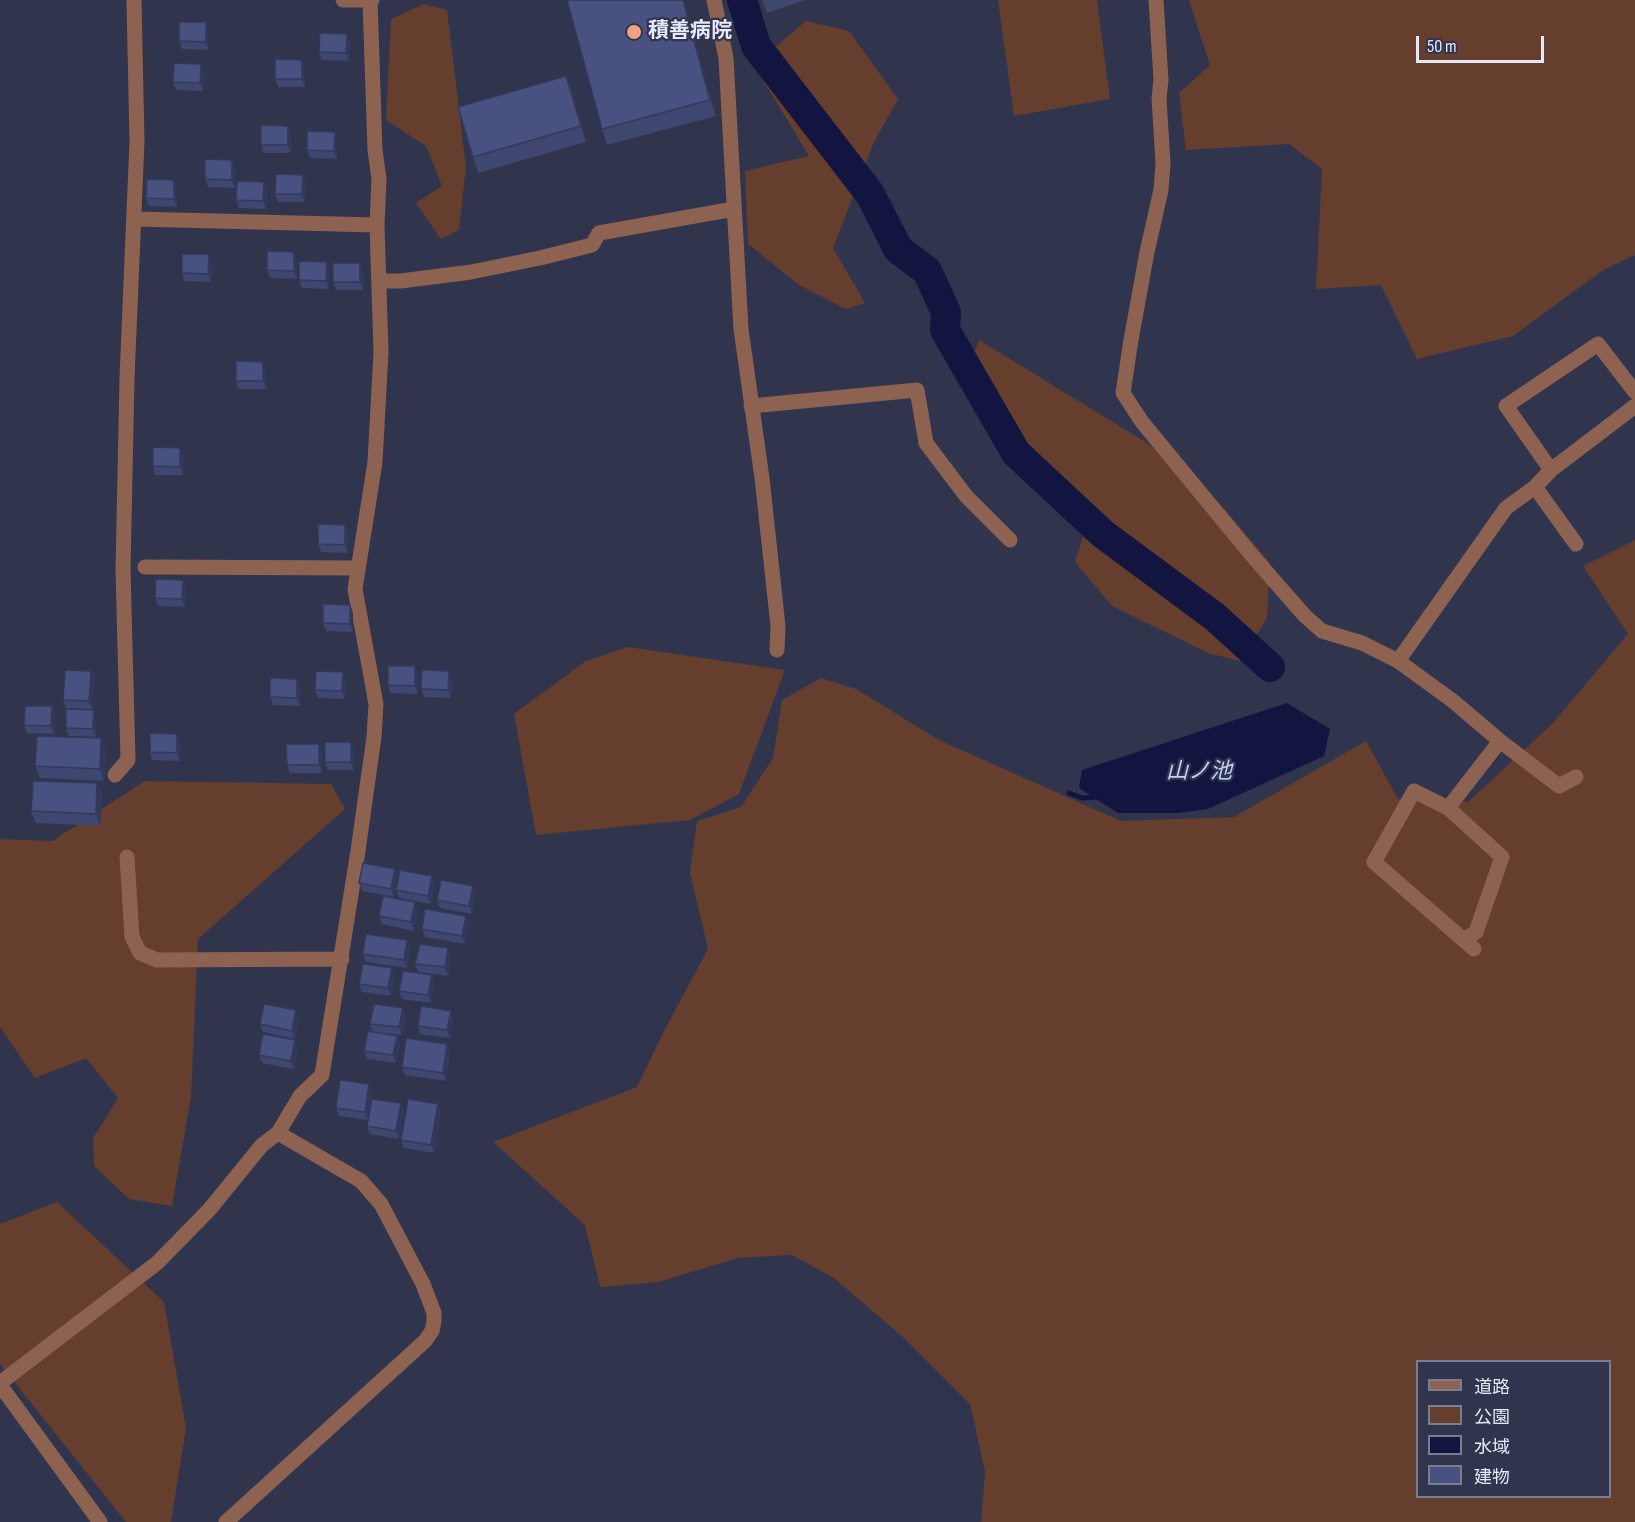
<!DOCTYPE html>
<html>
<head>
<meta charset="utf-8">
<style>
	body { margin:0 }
	#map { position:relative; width:1635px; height:1522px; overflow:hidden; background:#30354d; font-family:"Sofia Sans Condensed","Noto Sans JP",sans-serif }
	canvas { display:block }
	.legend { position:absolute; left:1416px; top:1360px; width:195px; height:138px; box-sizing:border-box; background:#30354d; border:2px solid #787d91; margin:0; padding:8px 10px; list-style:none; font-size:18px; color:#e5e8f8 }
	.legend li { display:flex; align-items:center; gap:12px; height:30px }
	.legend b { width:30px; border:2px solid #787d91 }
	.scale { position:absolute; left:1416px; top:36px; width:128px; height:27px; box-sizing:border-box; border:3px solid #e5e8f8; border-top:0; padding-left:8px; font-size:18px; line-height:21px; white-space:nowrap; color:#e5e8f8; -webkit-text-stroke:4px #30354d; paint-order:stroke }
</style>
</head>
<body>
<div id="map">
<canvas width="1635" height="1522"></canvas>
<ul class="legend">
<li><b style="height:8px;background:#8d6250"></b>道路</li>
<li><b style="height:16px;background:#653e2e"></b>公園</li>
<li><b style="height:16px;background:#12153f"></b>水域</li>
<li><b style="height:16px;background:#495181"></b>建物</li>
</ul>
<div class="scale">50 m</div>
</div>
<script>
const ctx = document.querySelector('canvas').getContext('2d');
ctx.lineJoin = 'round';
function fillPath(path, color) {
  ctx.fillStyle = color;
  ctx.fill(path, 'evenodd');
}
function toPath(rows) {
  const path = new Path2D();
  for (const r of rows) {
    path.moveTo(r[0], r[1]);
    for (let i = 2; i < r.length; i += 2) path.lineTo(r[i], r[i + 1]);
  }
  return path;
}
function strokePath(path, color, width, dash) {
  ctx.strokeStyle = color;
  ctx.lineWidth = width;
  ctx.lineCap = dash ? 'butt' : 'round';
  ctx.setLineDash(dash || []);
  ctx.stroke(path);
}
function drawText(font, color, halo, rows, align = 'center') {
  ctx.font = font + ' "Sofia Sans Condensed","Noto Sans JP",sans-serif';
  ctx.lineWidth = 4.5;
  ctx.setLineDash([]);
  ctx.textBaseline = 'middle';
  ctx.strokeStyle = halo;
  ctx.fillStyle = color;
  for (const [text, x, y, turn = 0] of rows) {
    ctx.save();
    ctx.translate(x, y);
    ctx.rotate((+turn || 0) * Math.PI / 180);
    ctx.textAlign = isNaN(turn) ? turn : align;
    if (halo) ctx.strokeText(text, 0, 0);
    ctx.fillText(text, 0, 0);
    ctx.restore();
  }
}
const green = toPath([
	[998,0,1097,0,1110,99,1014,116],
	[1189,0,1635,0,1635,255,1603,270,1513,336,1417,359,1381,285,1316,289,1322,169,1289,144,1186,150,1179,93,1210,65],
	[424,4,447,10,466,167,459,230,441,239,416,203,442,186,426,146,386,120,391,19],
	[806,21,849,31,898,99,874,142,833,248,865,303,846,309,799,285,748,244,745,171,809,156,754,65],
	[979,340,1147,443,1221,505,1270,563,1267,618,1240,661,1208,653,1112,606,1075,562,1090,515,961,389],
	[1635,540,1635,1522,981,1522,985,1472,970,1404,904,1338,834,1278,792,1255,738,1258,658,1282,600,1287,585,1225,493,1142,637,1087,664,1031,708,949,690,872,697,821,741,807,773,758,782,700,821,678,856,689,939,740,1121,821,1234,817,1366,741,1398,799,1468,802,1552,724,1628,634,1583,566],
	[1418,1362,1610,1362,1610,1496,1418,1496],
	[628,647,785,670,739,794,690,820,536,835,514,714,586,661],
	[145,781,331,784,345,809,198,939,191,1097,172,1206,129,1199,94,1166,93,1138,118,1098,86,1058,35,1078,0,1027,0,839,52,841],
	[57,1202,164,1302,186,1428,171,1522,126,1522,0,1364,0,1224]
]);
const water = toPath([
	[1287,703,1330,729,1324,756,1208,809,1177,813,1118,813,1079,788,1082,770]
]);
const stream = toPath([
	[1069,793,1082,798,1098,797]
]);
const river = toPath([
	[742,0,756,46,870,194,898,249,927,271,946,312,945,330,1016,453,1103,534,1215,617,1270,667]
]);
const minor = toPath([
	[343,0,372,0],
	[714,0,726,58,741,329,762,478,778,626,777,650],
	[1156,0,1161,80,1159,98,1163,164,1161,190,1147,252,1131,340,1123,393,1142,422,1255,559,1305,616,1322,631,1362,643,1398,661,1453,701,1500,741,1559,786,1576,777],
	[135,219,377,225],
	[379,281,401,281,471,272,540,258,592,245,599,233,734,209],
	[751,406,917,390,926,443,966,496,1010,540],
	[1551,470,1506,406,1598,344,1635,392],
	[1535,487,1576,544],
	[145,567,358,568],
	[1398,661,1506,508,1535,487,1551,470,1635,406],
	[115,775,128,760,123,570,127,378,137,141,134,0],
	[1448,808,1414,791,1374,862,1474,949],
	[127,857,132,937,140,953,157,960,342,959],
	[1464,940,1476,932,1502,857,1448,808,1500,741],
	[0,1383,157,1263,209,1210,262,1145,278,1133,300,1096,322,1075,358,851,374,737,376,704,355,589,375,462,381,352,377,225,379,179,375,150,370,0],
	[0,1385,100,1522],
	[226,1522,425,1341,432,1331,434,1321,434,1313,423,1284,381,1204,361,1181,278,1133]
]);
const wall = toPath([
	[684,0,716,116,607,145,602,129],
	[762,0,805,0,767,13],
	[209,30,209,50,182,49,179,41],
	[350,42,349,61,322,60,319,52],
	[201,64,204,72,203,91,176,90,173,82],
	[305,68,305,87,278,87,275,79],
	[566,76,572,92,586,142,478,173,473,157],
	[288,126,291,134,290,153,263,153,261,145],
	[335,132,337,140,337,159,310,158,307,150],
	[232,160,235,168,235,188,208,187,205,179],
	[303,175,306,183,305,202,278,202,275,194],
	[177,188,177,207,149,206,146,198],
	[267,190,266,209,239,208,236,200],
	[297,260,297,279,270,278,267,270],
	[212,262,211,282,184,281,182,273],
	[329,270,329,289,302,288,299,280],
	[363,271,363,290,336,290,333,282],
	[266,370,266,389,238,389,236,381],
	[183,456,183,475,155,475,153,466],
	[348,533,348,553,321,552,318,544],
	[183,580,186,588,185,607,158,606,155,598],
	[350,605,353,613,353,632,326,631,323,623],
	[91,671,94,679,92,709,66,708,63,700],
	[418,674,418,694,391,693,388,685],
	[452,679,451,698,424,697,421,689],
	[346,680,345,699,318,698,315,690],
	[300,687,300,706,273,705,270,697],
	[55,714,54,734,27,733,24,725],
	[96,718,96,737,69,736,66,728],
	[101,738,106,750,104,781,40,778,35,766],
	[180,742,180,761,152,760,150,752],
	[354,750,354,770,328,770,325,762],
	[322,752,322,773,290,773,287,765],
	[97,783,102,795,100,826,36,823,31,811],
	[395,869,398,877,394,897,362,891,359,883],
	[435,884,431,904,399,898,396,890],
	[473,886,476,894,472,914,440,908,437,900],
	[418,910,414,931,382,924,379,916],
	[469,924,465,944,425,937,422,929],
	[407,940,410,948,407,968,366,962,363,954],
	[451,956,448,976,418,972,415,964],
	[395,976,391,996,362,992,359,984],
	[435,983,431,1003,402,999,399,991],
	[406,1016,402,1035,373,1032,370,1024],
	[299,1018,295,1039,263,1032,260,1024],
	[453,1019,450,1038,420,1034,418,1026],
	[295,1040,298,1049,294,1069,262,1063,259,1055],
	[400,1044,396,1063,367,1059,364,1051],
	[450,1052,446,1081,405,1075,402,1067],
	[372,1093,368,1120,339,1116,336,1108],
	[401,1103,404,1111,399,1139,370,1134,367,1126],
	[438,1104,441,1112,434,1153,404,1148,401,1140]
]);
const shadedWall = toPath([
	[683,0,684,0,716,116,710,100],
	[206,22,209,30,209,50,206,42],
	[347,34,350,42,349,61,346,53],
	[302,60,305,68,305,87,302,79],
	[201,64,204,72,203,91,200,83],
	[566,76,572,92,586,142,581,126],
	[288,126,291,134,290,153,288,145],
	[335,132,337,140,337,159,334,151],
	[232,160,235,168,235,188,232,180],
	[303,175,306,183,305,202,302,194],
	[174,180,177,188,177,207,174,199],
	[264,182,267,190,266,209,263,201],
	[294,252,297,260,297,279,294,271],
	[209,254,212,262,211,282,208,274],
	[327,262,329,270,329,289,326,281],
	[360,263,363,271,363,290,360,282],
	[263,362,266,370,266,389,263,381],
	[180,448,183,456,183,475,180,467],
	[345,525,348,533,348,553,345,545],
	[183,580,186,588,185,607,182,599],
	[350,605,353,613,353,632,350,624],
	[415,666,418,674,418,694,415,686],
	[91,671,94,679,92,709,89,701],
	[449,671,452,679,451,698,448,690],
	[343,672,346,680,345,699,342,691],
	[297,679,300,687,300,706,297,698],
	[52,706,55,714,54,734,51,726],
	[94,710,96,718,96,737,93,729],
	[177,734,180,742,180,761,177,753],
	[101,738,106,750,104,781,100,769],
	[351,742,354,750,354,770,351,762],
	[319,744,322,752,322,773,319,765],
	[97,783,102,795,100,826,96,814],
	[395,869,398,877,394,897,391,889],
	[432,876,435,884,431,904,428,896],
	[473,886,476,894,472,914,469,906],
	[415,902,418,910,414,931,411,922],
	[466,916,469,924,465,944,462,936],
	[407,940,410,948,407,968,404,960],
	[448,948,451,956,448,976,445,967],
	[392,968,395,976,391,996,388,988],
	[432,975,435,983,431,1003,428,995],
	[403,1008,406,1016,402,1035,399,1027],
	[296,1010,299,1018,295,1039,292,1031],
	[451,1011,453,1019,450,1038,447,1030],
	[397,1036,400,1044,396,1063,393,1055],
	[295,1040,298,1049,294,1069,291,1061],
	[447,1044,450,1052,446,1081,443,1073],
	[369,1084,372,1093,368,1120,365,1112],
	[401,1103,404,1111,399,1139,396,1131],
	[438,1104,441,1112,434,1153,431,1145]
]);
const building = toPath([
	[567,0,683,0,710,100,602,129,567,0],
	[179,22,206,22,206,42,179,41,179,22],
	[320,33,347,34,346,53,319,52,320,33],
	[275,59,302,60,302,79,275,79,275,59],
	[174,63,201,64,200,83,173,82,174,63],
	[566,76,581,126,473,157,458,107,566,76],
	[261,125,288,126,288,145,261,145,261,125],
	[307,131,335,132,334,151,307,150,307,131],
	[205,159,232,160,232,180,205,179,205,159],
	[276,174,303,175,302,194,275,194,276,174],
	[147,179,174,180,174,199,146,198,147,179],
	[237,181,264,182,263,201,236,200,237,181],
	[267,251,294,252,294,271,267,270,267,251],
	[182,254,209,254,208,274,182,273,182,254],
	[299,261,327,262,326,281,299,280,299,261],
	[333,263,360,263,360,282,333,282,333,263],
	[236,361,263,362,263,381,236,381,236,361],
	[153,447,180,448,180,467,153,466,153,447],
	[318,524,345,525,345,545,318,544,318,524],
	[156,579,183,580,182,599,155,598,156,579],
	[323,604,350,605,350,624,323,623,323,604],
	[388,666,415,666,415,686,388,685,388,666],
	[65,670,91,671,89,701,63,700,65,670],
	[422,670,449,671,448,690,421,689,422,670],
	[316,671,343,672,342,691,315,690,316,671],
	[270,678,297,679,297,698,270,697,270,678],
	[25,706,52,706,51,726,24,725,25,706],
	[66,709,94,710,93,729,66,728,66,709],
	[150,733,177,734,177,753,150,752,150,733],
	[37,736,101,738,100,769,35,766,37,736],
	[325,742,351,742,351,762,325,762,325,742],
	[286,744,319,744,319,765,287,765,286,744],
	[33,781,97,783,96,814,31,811,33,781],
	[363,863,395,869,391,889,359,883,363,863],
	[400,870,432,876,428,896,396,890,400,870],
	[441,880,473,886,469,906,437,900,441,880],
	[383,896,415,902,411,922,379,916,383,896],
	[425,909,466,916,462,936,422,929,425,909],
	[366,934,407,940,404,960,363,954,366,934],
	[420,944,448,948,445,967,415,964,420,944],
	[363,964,392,968,388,988,359,984,363,964],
	[403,971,432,975,428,995,399,991,403,971],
	[264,1004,296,1010,292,1031,260,1024,264,1004],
	[374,1004,403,1008,399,1027,370,1024,374,1004],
	[421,1006,451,1011,447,1030,418,1026,421,1006],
	[368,1031,397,1036,393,1055,364,1051,368,1031],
	[263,1034,295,1040,291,1061,259,1055,263,1034],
	[406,1038,447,1044,443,1073,402,1067,406,1038],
	[340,1080,369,1084,365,1112,336,1108,340,1080],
	[372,1099,401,1103,396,1131,367,1126,372,1099],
	[408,1099,438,1104,431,1145,401,1140,408,1099]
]);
const markers = [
	[634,32,8,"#f2a080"]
];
const poiNames = [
	["積善病院",648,32]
];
const waterNames = [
	["山ノ池",1199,772]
];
fillPath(green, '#653e2e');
fillPath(water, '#12153f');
strokePath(stream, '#12153f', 5);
strokePath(river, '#12153f', 30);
strokePath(minor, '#8d6250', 15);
fillPath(wall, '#3f466f');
fillPath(shadedWall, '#33395a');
fillPath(building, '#495181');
strokePath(building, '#33395a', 1.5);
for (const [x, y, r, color] of markers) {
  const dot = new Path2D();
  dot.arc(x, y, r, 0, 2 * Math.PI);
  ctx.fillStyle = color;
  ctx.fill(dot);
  strokePath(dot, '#30354d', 2);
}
drawText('bold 21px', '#e5e8f8', '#30354d', poiNames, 'left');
drawText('italic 22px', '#c3cdfc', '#30354d', waterNames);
</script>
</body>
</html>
